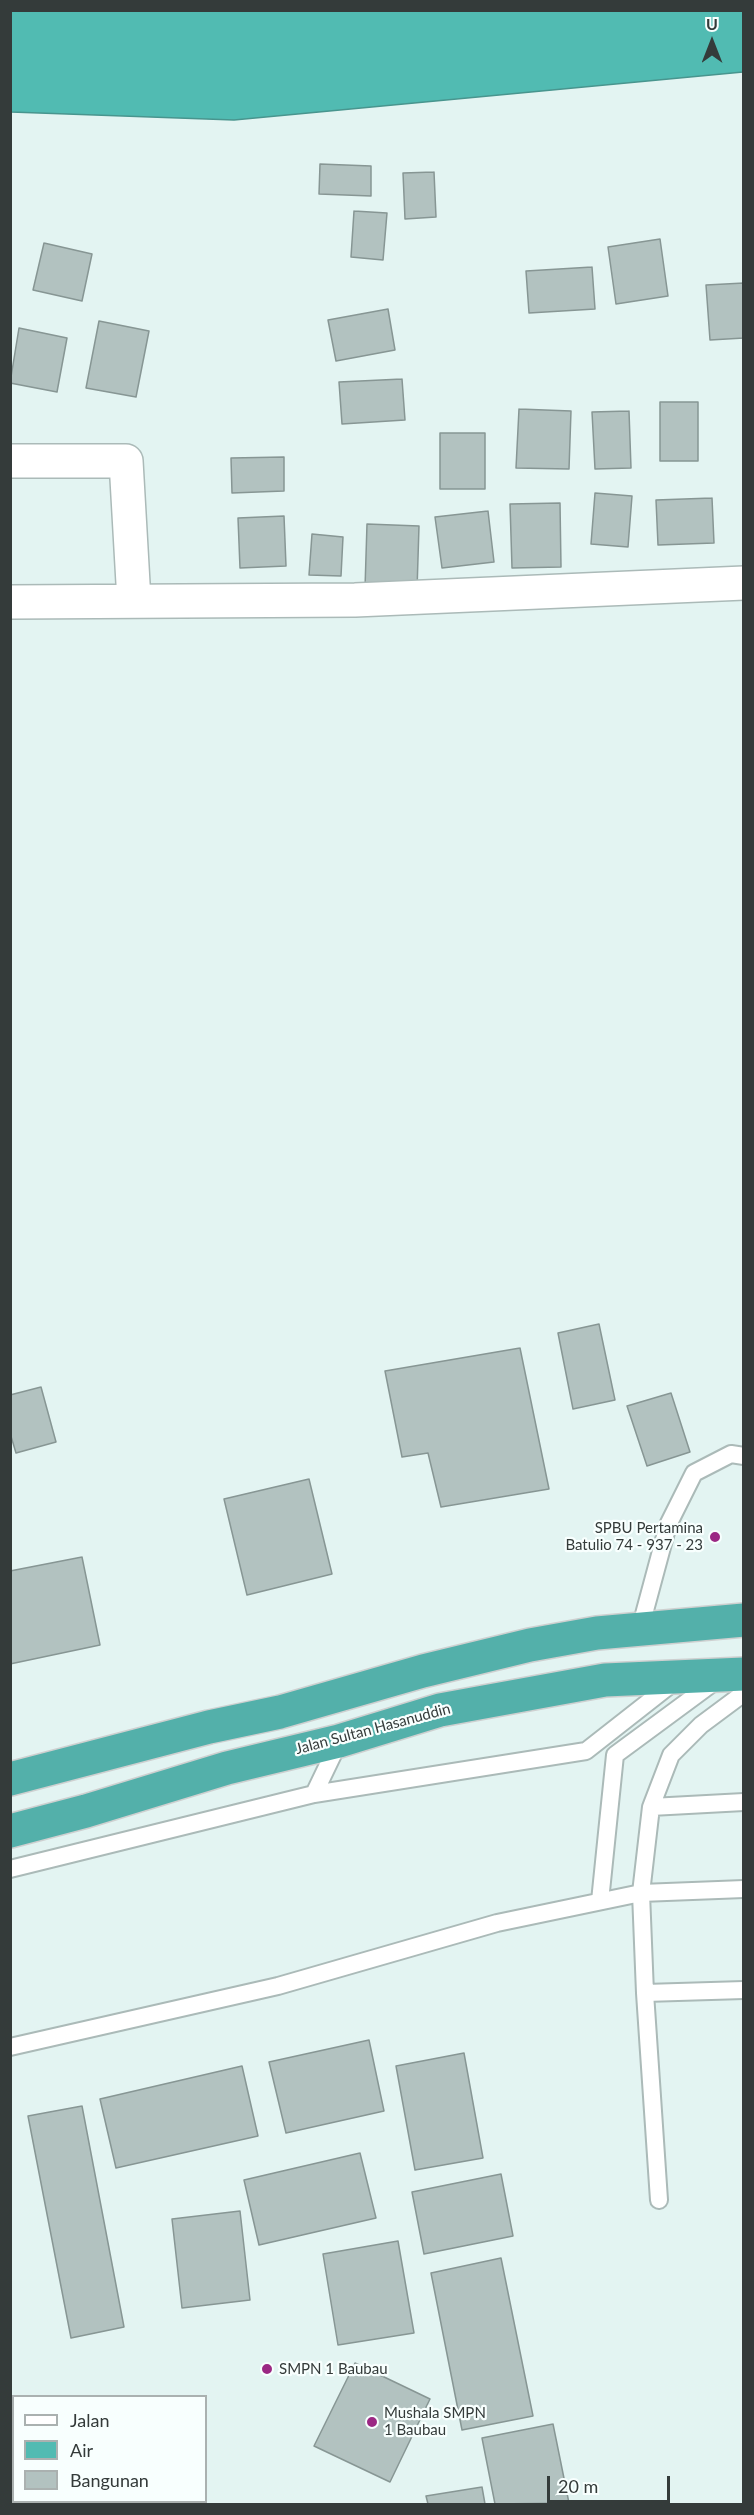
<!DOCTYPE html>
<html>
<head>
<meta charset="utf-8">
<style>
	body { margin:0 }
	#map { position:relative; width:754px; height:2515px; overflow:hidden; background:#e3f4f2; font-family:Lato,sans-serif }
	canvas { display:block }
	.frame { position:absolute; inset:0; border:12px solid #343b3a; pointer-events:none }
	.legend { position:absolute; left:12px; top:2395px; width:195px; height:108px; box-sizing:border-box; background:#f8fffe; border:2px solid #aab1b0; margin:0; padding:8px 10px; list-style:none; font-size:18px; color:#343b3a }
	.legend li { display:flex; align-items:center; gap:12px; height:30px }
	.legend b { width:30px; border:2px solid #aab1b0 }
	.north { position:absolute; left:682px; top:12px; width:60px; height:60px; -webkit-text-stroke:4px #f8fffe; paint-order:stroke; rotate:0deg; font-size:16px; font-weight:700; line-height:24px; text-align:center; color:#343b3a }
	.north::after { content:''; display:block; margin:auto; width:21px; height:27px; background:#343b3a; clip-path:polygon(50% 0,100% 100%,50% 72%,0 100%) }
	.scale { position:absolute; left:547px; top:2476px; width:123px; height:27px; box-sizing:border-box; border:3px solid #343b3a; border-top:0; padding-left:8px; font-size:18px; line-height:21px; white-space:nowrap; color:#343b3a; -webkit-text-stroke:4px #f8fffe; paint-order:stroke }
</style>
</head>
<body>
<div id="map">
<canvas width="754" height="2515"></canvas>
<div class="frame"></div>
<ul class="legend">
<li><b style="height:8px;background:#fff"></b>Jalan</li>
<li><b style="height:16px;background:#51bbb2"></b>Air</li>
<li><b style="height:16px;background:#b2c2c0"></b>Bangunan</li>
</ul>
<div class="north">U</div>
<div class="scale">20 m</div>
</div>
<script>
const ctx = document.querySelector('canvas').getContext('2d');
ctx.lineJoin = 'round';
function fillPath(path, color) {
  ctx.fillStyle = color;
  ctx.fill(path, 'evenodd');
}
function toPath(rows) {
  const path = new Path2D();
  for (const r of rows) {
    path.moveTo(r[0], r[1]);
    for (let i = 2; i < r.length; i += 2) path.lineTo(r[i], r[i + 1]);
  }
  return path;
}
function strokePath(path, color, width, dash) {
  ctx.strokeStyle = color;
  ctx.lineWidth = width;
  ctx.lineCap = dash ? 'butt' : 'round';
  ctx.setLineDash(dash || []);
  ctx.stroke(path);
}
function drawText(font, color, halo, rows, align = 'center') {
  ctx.font = font + ' Lato,sans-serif';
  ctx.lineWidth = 4.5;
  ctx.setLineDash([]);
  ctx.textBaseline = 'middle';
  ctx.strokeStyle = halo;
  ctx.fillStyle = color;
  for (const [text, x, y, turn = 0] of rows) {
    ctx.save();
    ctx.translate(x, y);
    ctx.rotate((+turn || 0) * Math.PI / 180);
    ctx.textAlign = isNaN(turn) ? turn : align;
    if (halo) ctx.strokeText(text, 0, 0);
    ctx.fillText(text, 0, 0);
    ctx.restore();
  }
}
const water = toPath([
	[11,10,743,11,743,72,234,120,11,112,11,10]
]);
const building = toPath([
	[320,164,371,166,371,196,319,194,320,164],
	[434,172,436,217,405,219,403,173,434,172],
	[354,211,387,213,383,260,351,257,354,211],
	[660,239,668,296,616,304,608,247,660,239],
	[44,243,92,254,82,301,33,290,44,243],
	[592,267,595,309,529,313,526,271,592,267],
	[744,283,744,338,710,340,706,285,744,283],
	[388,309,395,350,336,361,328,320,388,309],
	[99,321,149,331,136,397,86,388,99,321],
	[19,328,67,338,57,392,10,383,19,328],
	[402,379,405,420,342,424,339,382,402,379],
	[660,402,698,402,698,461,660,461,660,402],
	[519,409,571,411,569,469,516,468,519,409],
	[629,411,631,468,595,469,592,412,629,411],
	[440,433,485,433,485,489,440,489,440,433],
	[284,457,284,491,232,493,231,458,284,457],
	[595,493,632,496,628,547,591,544,595,493],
	[712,498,714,543,658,545,656,500,712,498],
	[560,503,561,567,512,568,510,504,560,503],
	[488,511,494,562,442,568,435,517,488,511],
	[284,516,286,566,240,568,238,518,284,516],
	[367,524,419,526,417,590,365,588,367,524],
	[312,534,343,537,341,576,309,575,312,534],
	[599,1324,615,1400,573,1409,558,1333,599,1324],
	[520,1348,549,1489,441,1507,428,1453,402,1457,385,1371,520,1348],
	[41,1387,56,1442,16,1453,10,1433,10,1395,41,1387],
	[671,1393,690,1452,647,1466,627,1406,671,1393],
	[309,1479,332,1574,247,1595,224,1499,309,1479],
	[82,1557,100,1645,10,1664,10,1571,82,1557],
	[369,2040,384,2111,286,2133,269,2062,369,2040],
	[464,2053,483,2158,415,2170,396,2066,464,2053],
	[242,2066,258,2136,116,2168,100,2099,242,2066],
	[82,2106,124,2327,71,2338,28,2116,82,2106],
	[360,2153,376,2218,259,2245,244,2180,360,2153],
	[501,2174,513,2236,424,2254,412,2192,501,2174],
	[240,2211,250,2300,182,2308,172,2219,240,2211],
	[398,2241,414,2333,338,2345,323,2254,398,2241],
	[501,2258,533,2416,462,2430,431,2273,501,2258],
	[355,2363,430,2399,390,2482,314,2446,355,2363],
	[553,2424,569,2503,495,2504,482,2438,553,2424],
	[482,2487,485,2504,428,2504,426,2496,482,2487]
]);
const service = toPath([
	[640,1629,668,1525,694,1473,731,1454,744,1456],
	[314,1794,586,1751,674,1682],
	[651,1807,744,1802],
	[10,1869,314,1794,339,1742],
	[600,1901,615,1755,718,1679],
	[645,1993,744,1990],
	[10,2047,278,1986,497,1923,641,1893,744,1889],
	[659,2200,645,1993,641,1893,651,1807,671,1755,701,1725,744,1693]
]);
const minor = toPath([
	[10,461,126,461,134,601],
	[10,602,355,600,744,583]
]);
const secondary = toPath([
	[10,2465,14,2483]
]);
const trunk = toPath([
	[10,1779,209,1727,280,1712,423,1671,530,1645,597,1633,744,1620],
	[10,1831,86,1811,227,1768,339,1741,440,1710,605,1680,744,1674]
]);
const markers = [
	[715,1537,6,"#9b2884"],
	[267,2369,6,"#9b2884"],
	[372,2422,6,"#9b2884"]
];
const poiNames = [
	["SPBU Pertamina",703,1528,"right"],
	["Batulio 74 - 937 - 23",703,1545,"right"],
	["SMPN 1 Baubau",279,2369],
	["Mushala SMPN",384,2413],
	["1 Baubau",384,2430]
];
const streetNames = [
	["Jalan Sultan Hasanuddin",373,1729,-15]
];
fillPath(water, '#51bbb2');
strokePath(water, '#48958e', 1.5);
fillPath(building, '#b2c2c0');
strokePath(building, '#879694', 1.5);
strokePath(service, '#abbab8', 20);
strokePath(minor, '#abbab8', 36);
strokePath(secondary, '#abbab8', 36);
strokePath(trunk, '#ced0d0', 36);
strokePath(service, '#fff', 16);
strokePath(minor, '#fff', 33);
strokePath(secondary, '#fff', 33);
strokePath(trunk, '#53b0aa', 33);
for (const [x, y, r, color] of markers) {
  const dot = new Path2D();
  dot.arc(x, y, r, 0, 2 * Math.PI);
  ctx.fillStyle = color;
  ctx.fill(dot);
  strokePath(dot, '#f8fffe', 2);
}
drawText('15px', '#343b3a', '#f8fffe', poiNames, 'left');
drawText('15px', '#343b3a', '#f8fffe', streetNames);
</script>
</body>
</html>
